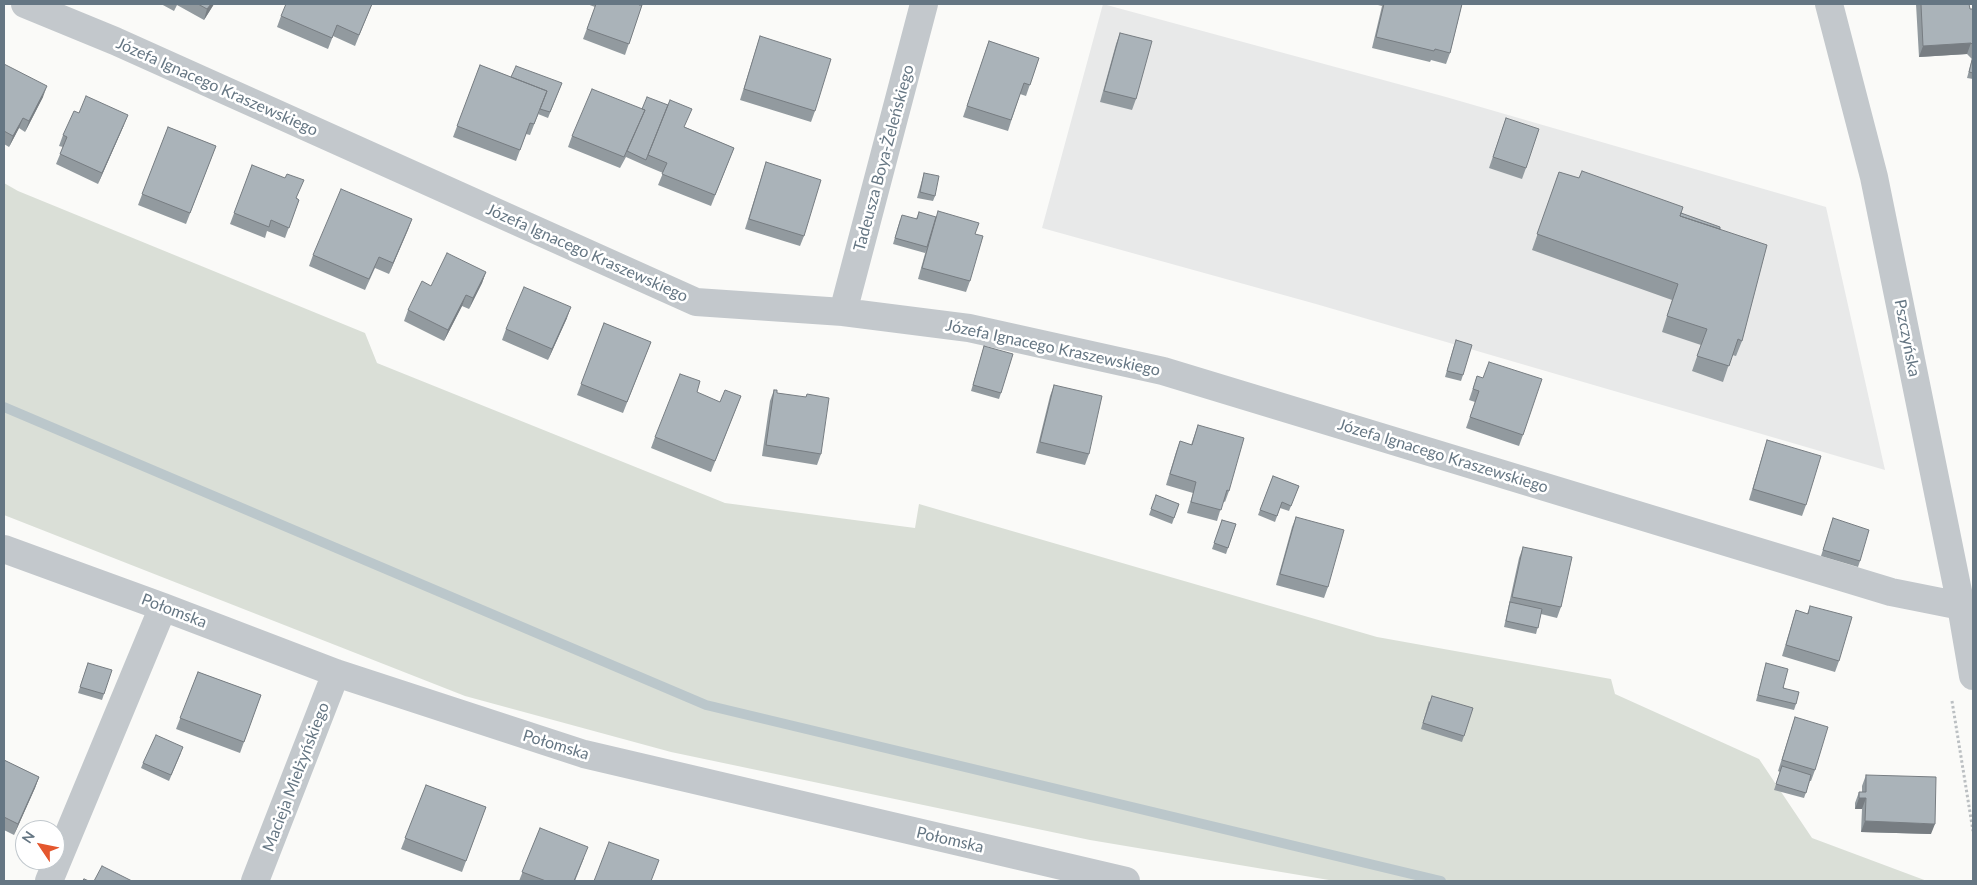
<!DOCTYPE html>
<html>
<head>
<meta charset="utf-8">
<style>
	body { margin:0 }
	#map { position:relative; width:1977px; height:885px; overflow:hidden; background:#fafaf8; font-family:Lato,sans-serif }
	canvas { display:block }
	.frame { position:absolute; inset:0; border:5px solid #657683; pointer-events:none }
	.north { position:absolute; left:15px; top:820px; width:50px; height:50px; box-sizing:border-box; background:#fff; border:1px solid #c1c8cd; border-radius:50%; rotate:304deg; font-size:14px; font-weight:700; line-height:20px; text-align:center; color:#657683 }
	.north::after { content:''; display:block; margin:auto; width:18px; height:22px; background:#e4572e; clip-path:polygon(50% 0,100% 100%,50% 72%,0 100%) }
</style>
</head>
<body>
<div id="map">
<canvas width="1977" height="885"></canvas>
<div class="frame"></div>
<div class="north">N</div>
</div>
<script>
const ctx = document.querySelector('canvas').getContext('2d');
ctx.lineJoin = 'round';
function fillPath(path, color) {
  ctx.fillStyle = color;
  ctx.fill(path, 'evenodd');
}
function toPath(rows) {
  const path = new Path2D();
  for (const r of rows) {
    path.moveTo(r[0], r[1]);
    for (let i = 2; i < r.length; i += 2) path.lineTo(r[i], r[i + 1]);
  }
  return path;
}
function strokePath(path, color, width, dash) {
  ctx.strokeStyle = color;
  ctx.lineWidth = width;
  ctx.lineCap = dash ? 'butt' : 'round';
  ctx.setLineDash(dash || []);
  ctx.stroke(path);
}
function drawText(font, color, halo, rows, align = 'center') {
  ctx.font = font + ' Lato,sans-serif';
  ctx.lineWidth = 5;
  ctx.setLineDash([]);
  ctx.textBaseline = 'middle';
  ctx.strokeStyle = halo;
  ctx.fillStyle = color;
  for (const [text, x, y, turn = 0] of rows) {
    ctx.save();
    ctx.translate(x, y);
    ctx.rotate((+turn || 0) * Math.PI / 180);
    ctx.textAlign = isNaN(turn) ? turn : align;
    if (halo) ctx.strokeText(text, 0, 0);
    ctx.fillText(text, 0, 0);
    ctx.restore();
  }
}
const built = toPath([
	[1103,4,1446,97,1826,207,1885,470,1316,304,1042,228]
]);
const green = toPath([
	[4,183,18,191,365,333,377,363,725,503,915,528,919,504,1377,637,1611,679,1615,694,1759,759,1812,838,1927,881,1335,881,1090,840,671,752,465,696,4,515]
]);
const stream = toPath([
	[4,407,706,705,1441,881]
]);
const path = toPath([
	[1952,701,1973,831]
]);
const minor = toPath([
	[25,4,115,41,696,302,843,312,969,328,1163,371,1891,592,1961,606],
	[1829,4,1874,177,1961,606,1973,676],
	[843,312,924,4],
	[4,549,163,607,336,673,584,754,1126,881],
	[49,881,163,607],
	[255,881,336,673]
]);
const wall = toPath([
	[161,4,214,4,204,20,177,5,174,11],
	[372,4,355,46,333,36,328,49,277,27,281,16],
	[587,4,640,4,640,5,642,5,625,55,583,39,595,7],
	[1374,4,1462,4,1450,53,1446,64,1431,60,1430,62,1372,48,1382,6],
	[1916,4,1969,4,1970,9,1973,9,1973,79,1967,78,1972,59,1967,54,1919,57],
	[1120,33,1136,99,1132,110,1100,102,1116,44],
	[760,36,815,111,811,122,740,100],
	[989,41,1039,58,1026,96,1020,94,1008,131,963,117],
	[4,64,43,97,25,132,19,128,9,147,4,144],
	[480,65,511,77,562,83,548,118,538,114,543,102,530,135,526,134,516,161,453,137],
	[79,113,124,125,98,184,56,164,63,147,59,146,63,135],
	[1506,118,1526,168,1522,179,1489,168],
	[168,127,216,146,186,224,138,205],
	[685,127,734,148,711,206,658,185,663,173,644,165,626,157,620,168,568,147,572,136],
	[766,162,804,236,800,246,745,229],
	[252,165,297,198,299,200,285,238,267,231,265,238,230,224],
	[1559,172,1681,213,1720,229,1742,341,1736,356,1732,355,1723,382,1692,371,1701,345,1662,332,1672,300,1532,250],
	[924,173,935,196,933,201,917,198],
	[919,212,975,234,970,281,966,292,918,279,926,250,925,253,893,244,900,220,916,219],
	[412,219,389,274,375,268,365,290,309,266,313,255],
	[486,272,482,283,469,309,462,306,444,341,404,321,408,310,431,286],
	[567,318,548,360,502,340,506,329],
	[604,323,651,342,623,413,577,395],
	[984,346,1001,393,999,399,971,391],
	[1454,346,1463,375,1461,381,1445,377],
	[1477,376,1523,435,1519,446,1466,428,1475,402,1469,400],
	[1054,385,1089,454,1085,465,1036,453,1050,396],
	[774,390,821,454,817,465,762,456,770,401],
	[741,396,711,472,651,448,655,437,720,402],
	[1198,425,1229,491,1225,502,1223,501,1217,521,1187,513,1193,493,1166,485,1176,452,1180,441,1191,445],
	[1767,440,1806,505,1802,516,1749,500],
	[1273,476,1299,486,1289,511,1280,508,1275,522,1258,515],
	[1156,495,1179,504,1172,524,1149,515],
	[1296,517,1328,587,1324,598,1276,585,1292,527],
	[1833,518,1860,561,1858,567,1821,556],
	[1222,520,1236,524,1226,554,1212,549],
	[1523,547,1561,607,1557,618,1541,614,1536,634,1504,627,1519,558],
	[1810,606,1839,661,1835,672,1782,656,1796,610,1807,614],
	[88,663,104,694,102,700,78,693],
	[1766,663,1796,704,1794,710,1756,701],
	[198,672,261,695,240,753,176,729],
	[1429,701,1464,736,1462,742,1421,729],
	[1795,717,1815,770,1811,781,1810,781,1804,798,1774,790,1780,772,1778,771],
	[181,753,169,781,141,768,143,763],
	[4,760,39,777,35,788,14,835,4,830],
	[1866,775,1931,834,1861,832,1862,809,1855,809,1855,803,1859,792,1862,792,1862,786],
	[426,785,486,807,462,872,401,849],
	[540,828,584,858,575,881,519,881]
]);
const shadedWall = toPath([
	[211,4,214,4,204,20,207,9],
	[1971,43,1967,54,1919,57,1923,46],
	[47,86,43,97,25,132,29,121],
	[128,115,124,125,98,184,102,173],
	[23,118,19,128,9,147,13,136],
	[412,219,408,230,389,274,393,263],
	[486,272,482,283,469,309,473,298],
	[466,295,462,306,444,341,448,330],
	[571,307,567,318,548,360,552,349],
	[39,777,35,788,14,835,18,824],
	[1859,798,1866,798,1862,809,1855,809],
	[1865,821,1935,824,1931,834,1861,832]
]);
const building = toPath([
	[198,4,211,4,207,9,198,4],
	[286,4,372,4,359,35,337,25,332,38,281,16,286,4],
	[596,4,640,4,639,5,642,5,629,44,587,29,596,4],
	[1384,4,1462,4,1450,53,1435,49,1434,51,1376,37,1384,4],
	[1921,4,1969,4,1970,9,1973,9,1973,45,1971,43,1923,46,1921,4],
	[1120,33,1152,41,1136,99,1104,91,1120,33],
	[760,36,831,59,815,111,744,89,760,36],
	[989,41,1039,58,1030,85,1024,83,1011,120,967,106,989,41],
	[1973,56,1973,73,1969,72,1973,56],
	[4,64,47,86,29,121,23,118,13,136,4,131,4,64],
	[480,65,547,91,534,124,530,123,520,150,457,126,480,65],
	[516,66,562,83,550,112,540,109,547,91,511,77,516,66],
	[592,89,645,110,624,157,572,136,592,89],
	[86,96,128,115,102,173,60,154,67,137,63,135,74,111,79,113,86,96],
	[647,97,668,105,646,160,627,151,645,110,642,109,647,97],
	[670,100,692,109,684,127,734,148,715,195,662,174,667,163,648,155,670,100],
	[1506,118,1539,129,1526,168,1493,157,1506,118],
	[168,127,216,146,190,213,142,194,168,127],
	[766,162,821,180,804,236,749,219,766,162],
	[252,165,285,178,287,174,304,180,296,198,299,200,289,228,271,220,269,227,234,213,252,165],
	[1582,171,1683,207,1680,216,1767,245,1742,341,1738,339,1729,366,1697,356,1707,329,1667,316,1678,284,1537,234,1559,172,1579,178,1582,171],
	[924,173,939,176,935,196,920,192,924,173],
	[341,189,412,219,393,263,379,257,369,279,313,255,341,189],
	[938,211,979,223,975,234,983,236,970,281,922,268,938,211],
	[919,212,936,217,927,247,895,238,902,215,917,219,919,212],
	[1681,213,1720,227,1720,229,1680,216,1681,213],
	[447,253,486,272,473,298,466,295,448,330,408,310,422,281,431,286,447,253],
	[524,287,571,307,552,349,506,329,524,287],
	[604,323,651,342,627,402,581,384,604,323],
	[1456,340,1472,345,1463,375,1447,371,1456,340],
	[984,346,1013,354,1001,393,973,385,984,346],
	[1489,362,1542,379,1523,435,1470,417,1479,391,1473,389,1477,376,1483,378,1489,362],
	[680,374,700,381,697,392,720,402,725,390,741,396,715,461,655,437,680,374],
	[1054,385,1102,396,1089,454,1040,442,1054,385],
	[774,390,777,390,777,393,806,397,807,394,829,398,821,454,766,445,774,390],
	[1198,425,1244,438,1229,491,1227,490,1221,510,1191,502,1196,482,1170,474,1180,441,1192,445,1198,425],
	[1767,440,1821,456,1806,505,1753,489,1767,440],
	[1273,476,1299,486,1291,506,1282,502,1277,516,1260,510,1273,476],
	[1156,495,1179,504,1174,518,1151,509,1156,495],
	[1296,517,1344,530,1328,587,1280,574,1296,517],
	[1833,518,1869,530,1860,561,1823,550,1833,518],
	[1222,520,1236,524,1228,548,1214,543,1222,520],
	[1523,547,1572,557,1561,607,1512,597,1523,547],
	[1510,602,1542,609,1538,628,1506,621,1510,602],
	[1810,606,1852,617,1839,661,1786,645,1796,610,1808,614,1810,606],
	[88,663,112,670,104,694,80,687,88,663],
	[1766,663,1788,669,1783,688,1799,692,1796,704,1758,695,1766,663],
	[198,672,261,695,244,742,180,718,198,672],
	[1432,696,1473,708,1464,736,1423,723,1432,696],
	[1795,717,1828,727,1815,770,1782,760,1795,717],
	[156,735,183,747,171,775,143,763,156,735],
	[4,760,39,777,18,824,4,817,4,760],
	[1782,766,1811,775,1806,793,1776,784,1782,766],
	[1866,775,1936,777,1935,824,1865,821,1866,798,1859,798,1859,792,1866,792,1866,775],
	[426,785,486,807,466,861,405,838,426,785],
	[540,828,588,847,574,881,546,881,522,872,540,828],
	[609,842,659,860,651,881,594,881,609,842],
	[102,866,132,881,94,881,102,866],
	[84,879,89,881,82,881,84,879]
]);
const streetNames = [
	["Józefa Ignacego Kraszewskiego",217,87,24],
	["Tadeusza Boya-Żeleńskiego",884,158,-75],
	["Józefa Ignacego Kraszewskiego",587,253,24],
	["Pszczyńska",1907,338,79],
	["Józefa Ignacego Kraszewskiego",1053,348,12],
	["Józefa Ignacego Kraszewskiego",1443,456,17],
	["Połomska",174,611,21],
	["Połomska",556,745,17],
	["Macieja Mielżyńskiego",296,777,-69],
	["Połomska",950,840,13]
];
fillPath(built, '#e8e9e9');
fillPath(green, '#dadfd7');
strokePath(stream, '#bbc7cb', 10);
strokePath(path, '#bbbfc2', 3, [2.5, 2.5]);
strokePath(minor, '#c3c8cc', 28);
fillPath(wall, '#929a9f');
fillPath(shadedWall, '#777d82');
fillPath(building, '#aab3b9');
strokePath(building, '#777d82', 1);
drawText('16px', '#657683', '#fff', streetNames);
</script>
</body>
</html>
